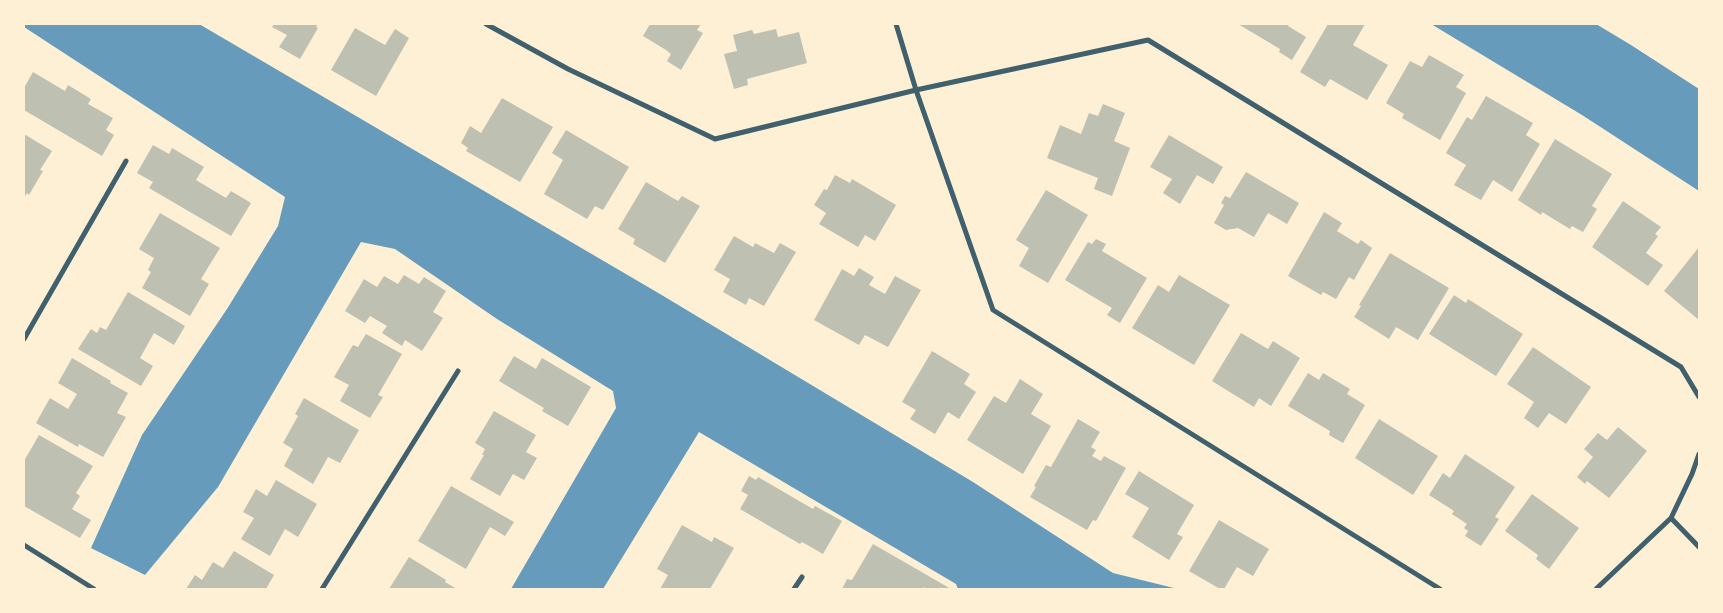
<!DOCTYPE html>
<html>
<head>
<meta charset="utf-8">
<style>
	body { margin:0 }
	#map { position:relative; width:1723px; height:613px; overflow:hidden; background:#fdf0d5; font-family:"Golos Text",sans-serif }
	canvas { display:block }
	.frame { position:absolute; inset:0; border:25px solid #fdf0d5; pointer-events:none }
</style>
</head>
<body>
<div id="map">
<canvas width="1723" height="613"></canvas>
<div class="frame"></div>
</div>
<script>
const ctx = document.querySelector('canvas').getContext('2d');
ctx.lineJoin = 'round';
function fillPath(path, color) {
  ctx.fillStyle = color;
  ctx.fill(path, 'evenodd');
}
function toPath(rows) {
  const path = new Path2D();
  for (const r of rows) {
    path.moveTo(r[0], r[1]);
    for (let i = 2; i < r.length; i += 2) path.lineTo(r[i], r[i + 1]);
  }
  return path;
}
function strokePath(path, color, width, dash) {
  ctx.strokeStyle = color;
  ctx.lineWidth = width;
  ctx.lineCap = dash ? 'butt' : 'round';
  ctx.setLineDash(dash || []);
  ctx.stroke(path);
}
const water = toPath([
	[24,24,199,24,660,294,973,482,1113,573,1178,589,958,589,956,584,699,432,603,589,511,589,616,408,613,391,497,319,395,249,361,242,218,487,145,575,91,548,142,435,227,309,278,226,285,197,24,27],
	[1431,24,1596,24,1631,45,1699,89,1699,191,1582,115]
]);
const building = toPath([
	[274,24,318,24,316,27,318,28,300,59,279,47,287,35,272,27],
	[650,24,701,24,697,30,703,33,681,70,667,61,671,54,666,50,643,36],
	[1238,24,1290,24,1288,26,1306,37,1292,60,1279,52,1280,49],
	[1328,24,1365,24,1353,45,1388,65,1367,100,1330,79,1325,87,1300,72],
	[355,28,385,45,395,29,409,38,376,96,331,70],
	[776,29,778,37,799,32,807,63,747,79,748,85,734,89,724,54,737,51,733,35,752,30,754,34],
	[1429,55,1464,75,1456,87,1466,93,1440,140,1402,118,1404,114,1386,103,1410,61,1422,67],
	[33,72,65,91,68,85,91,99,88,104,113,118,106,130,114,135,102,156,24,110,24,88],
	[1486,96,1533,123,1526,135,1540,144,1512,192,1493,180,1481,200,1454,185,1466,165,1446,153,1467,117,1472,120],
	[502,98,553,127,520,182,466,151,468,148,461,143,470,126,481,133],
	[1103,104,1125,113,1114,141,1130,148,1112,196,1094,189,1098,178,1047,158,1060,125,1081,134,1089,113,1098,116],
	[566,130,629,167,603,210,595,206,587,219,544,194,563,160,552,153],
	[24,134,52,151,40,170,43,171,29,195,27,193,24,198],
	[1169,135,1223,167,1213,184,1197,175,1180,204,1163,193,1172,179,1150,167],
	[1555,139,1612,174,1592,206,1597,209,1583,232,1572,226,1570,229,1542,212,1541,215,1518,200],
	[153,145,169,154,172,148,204,167,196,180,226,198,231,191,251,203,231,236,149,188,153,182,137,173],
	[1246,172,1299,203,1287,224,1268,213,1254,237,1238,228,1226,230,1214,223,1224,205,1221,203,1225,196,1230,198],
	[835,175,850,183,852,179,896,205,875,241,865,235,858,247,819,224,826,213,814,205,824,189,827,190],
	[646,182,678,201,682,196,700,206,665,263,633,244,635,239,618,229],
	[1046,190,1088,215,1048,283,1019,266,1029,248,1016,240],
	[1623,201,1661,227,1655,234,1658,236,1646,253,1663,265,1648,286,1592,247],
	[1324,212,1342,223,1337,231,1358,244,1361,240,1372,248,1354,280,1349,277,1336,299,1323,292,1321,295,1288,276],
	[160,213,220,248,201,279,209,284,190,316,142,288,151,272,148,270,154,258,139,249],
	[734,236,753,247,755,243,774,253,780,243,796,252,764,306,749,298,746,305,723,292,730,279,714,270],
	[1096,239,1106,244,1102,251,1147,278,1120,323,1107,315,1112,308,1065,280,1088,242,1092,244],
	[1699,247,1699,320,1664,291],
	[1390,253,1449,288,1418,340,1396,327,1389,339,1354,317,1361,306,1359,305],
	[859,268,874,277,869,285,885,294,895,276,921,290,888,347,865,335,859,345,814,320,842,269,854,276],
	[404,275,419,284,424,277,446,291,433,312,443,318,422,351,405,340,402,346,382,333,387,326,370,316,365,323,345,311,364,279,377,287,384,276,398,284],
	[1179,275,1230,305,1194,365,1132,328,1158,285,1169,292],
	[128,292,185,326,174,345,154,333,140,358,153,366,141,386,78,349,91,329,97,333,100,327,106,330],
	[1454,295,1466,303,1468,299,1523,334,1496,376,1429,334],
	[1241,333,1268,349,1273,341,1300,358,1271,406,1259,398,1254,407,1212,381],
	[366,334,402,354,378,395,383,397,370,418,340,401,349,385,334,377,353,345,358,347],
	[1533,347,1591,387,1566,424,1549,413,1538,428,1524,418,1534,402,1507,384],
	[932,351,970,374,964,384,976,392,959,419,948,412,935,434,910,419,916,410,902,402],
	[514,356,536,369,542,358,591,387,568,426,542,411,544,408,499,381],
	[72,358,111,381,110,383,128,393,117,413,126,417,103,457,79,444,78,447,36,423,50,398,68,409,77,394,58,383],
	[1308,373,1319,380,1323,373,1350,389,1347,394,1365,405,1343,443,1329,435,1330,431,1288,406],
	[1020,379,1043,394,1031,414,1051,426,1023,474,967,440,994,396,1006,403],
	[304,398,359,430,340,463,328,457,313,484,284,466,293,449,283,443,298,416,295,414],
	[494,411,536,435,526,452,537,458,524,480,513,474,500,496,470,479,484,455,482,455,485,449,475,443],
	[1078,419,1100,432,1091,447,1096,450,1092,456,1101,461,1104,456,1126,468,1096,521,1093,520,1087,530,1030,497,1036,487,1034,486,1046,465,1051,467],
	[1379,419,1438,456,1413,495,1355,458],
	[1618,427,1647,451,1609,498,1587,481,1585,484,1577,477,1593,457,1584,449,1598,433,1607,440],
	[39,435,93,466,76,493,80,496,72,509,91,520,80,538,24,506,24,461],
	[1465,454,1515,487,1495,517,1499,519,1481,546,1465,536,1468,531,1464,528,1467,524,1452,514,1454,511,1429,495,1443,473,1450,478],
	[1139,471,1194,505,1177,534,1183,537,1169,560,1132,537,1149,508,1125,494],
	[749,476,756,480,758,477,813,509,815,506,842,521,823,554,802,542,800,544,740,509,748,495,741,491],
	[276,480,317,504,298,537,285,529,270,556,241,539,254,518,243,512,256,489,267,496],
	[451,486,514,522,505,536,490,527,466,569,418,541],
	[1532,494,1579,528,1549,569,1536,559,1538,555,1505,531],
	[1219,520,1269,549,1253,576,1237,567,1224,589,1220,589,1189,571],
	[682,525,712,542,714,537,734,548,710,589,660,589,668,575,657,569],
	[873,544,913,567,951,589,927,589,924,587,923,589,842,589,847,579,852,580],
	[234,551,274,575,266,589,186,589,195,575,202,580,213,562,223,568],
	[409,557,446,580,445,582,457,589,389,589]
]);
const minor = toPath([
	[486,24,568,69,715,139,916,90,1148,40,1681,367,1699,397],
	[896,24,916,90,993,310,1440,589],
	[24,339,126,161],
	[1671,518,1699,547],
	[24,545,94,589],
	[322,589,458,371],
	[794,589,802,577],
	[1596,589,1671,518,1692,474,1699,454]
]);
fillPath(water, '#669bbc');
fillPath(building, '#bec0b2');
strokePath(minor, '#3f606c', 5);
</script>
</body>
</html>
